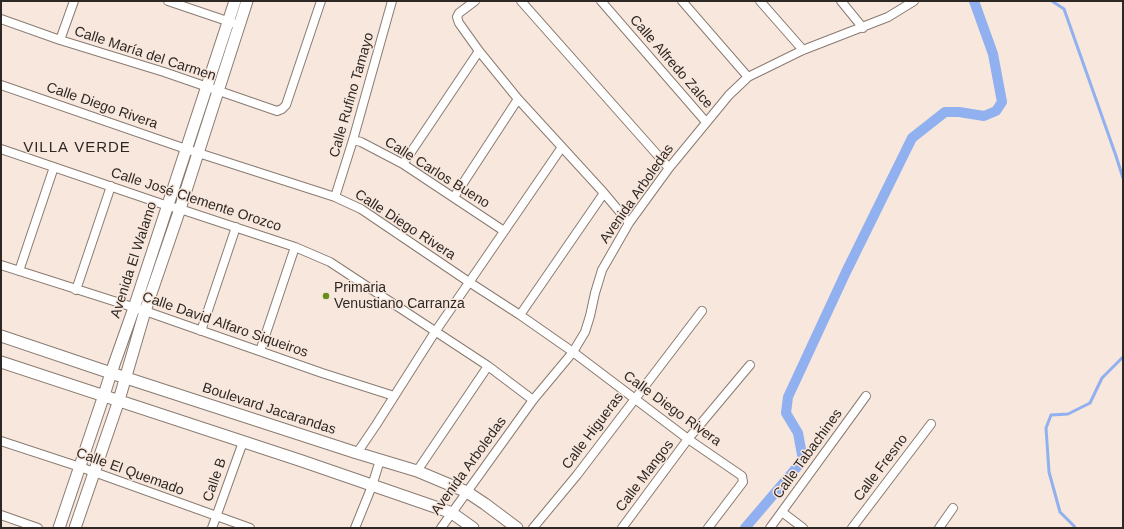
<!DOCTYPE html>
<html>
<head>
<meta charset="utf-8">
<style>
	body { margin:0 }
	#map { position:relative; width:1124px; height:529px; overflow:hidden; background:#f8e7dd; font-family:Arial,sans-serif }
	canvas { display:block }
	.frame { position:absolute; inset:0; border:2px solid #2e2824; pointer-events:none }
</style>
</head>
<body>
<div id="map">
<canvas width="1124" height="529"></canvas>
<div class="frame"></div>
</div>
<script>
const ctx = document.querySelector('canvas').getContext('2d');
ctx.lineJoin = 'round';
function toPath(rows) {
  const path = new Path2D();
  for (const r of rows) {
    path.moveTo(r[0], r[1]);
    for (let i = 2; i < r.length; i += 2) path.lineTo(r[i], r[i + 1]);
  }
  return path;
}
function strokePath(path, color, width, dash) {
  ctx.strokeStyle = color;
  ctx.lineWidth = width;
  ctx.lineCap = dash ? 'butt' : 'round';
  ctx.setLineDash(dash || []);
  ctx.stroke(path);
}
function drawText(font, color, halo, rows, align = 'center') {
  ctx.font = font + ' Arial,sans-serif';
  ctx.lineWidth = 3;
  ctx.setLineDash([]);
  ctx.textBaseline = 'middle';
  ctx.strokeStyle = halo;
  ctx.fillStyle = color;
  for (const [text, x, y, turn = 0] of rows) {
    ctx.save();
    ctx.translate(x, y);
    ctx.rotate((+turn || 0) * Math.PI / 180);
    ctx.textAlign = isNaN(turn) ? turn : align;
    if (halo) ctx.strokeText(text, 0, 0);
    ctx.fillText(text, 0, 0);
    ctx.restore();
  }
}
const stream = toPath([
	[1052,1,1064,9,1116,156,1123,178],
	[1075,528,1074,526,1060,512,1049,472,1046,428,1051,415,1068,414,1090,403,1102,378,1123,357]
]);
const canal = toPath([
	[745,528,803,460,798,433,786,413,788,397,846,272,912,138,945,112,959,112,984,116,996,111,1002,102,993,54,974,1]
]);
const street = toPath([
	[168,1,233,23],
	[475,1,459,13,457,17,459,23,479,51,518,99,604,193,629,223],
	[521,1,669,168],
	[601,1,706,122],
	[682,1,748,77],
	[760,1,803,50],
	[841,1,863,28],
	[1,19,60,40,164,72,277,111,282,109,286,105,321,1],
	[60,40,74,1],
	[1,85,186,149,335,197,361,209,469,282,520,315,573,352,688,439,742,476,743,482,708,528],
	[353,140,361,142,403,164,504,231],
	[1,149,168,206,180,209,295,247,330,262,488,366,533,400],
	[403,164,479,51],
	[335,197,353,140,392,1],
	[454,197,518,99],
	[1,265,145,311,322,373,394,396],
	[19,271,54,167],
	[76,290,111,186],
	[520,315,604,193],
	[201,331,236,227],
	[260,351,295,247],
	[1,441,80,467,250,528],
	[357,453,376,425,435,332,562,147],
	[417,471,488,366],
	[782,512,803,528],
	[1,515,38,528],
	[212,528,243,442],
	[355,528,372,486,380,460],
	[441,528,533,400,573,352,585,332,590,316,595,293,602,270,629,223,669,168,729,95,748,77,803,50,888,17,914,1],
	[533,528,577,475,702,311],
	[622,528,688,439,750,365],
	[770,528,866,396],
	[852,528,931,424],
	[939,528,953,508]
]);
const secondary = toPath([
	[1,336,111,373,357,453,417,471,467,492,485,504,517,528],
	[1,362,302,461,444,510,452,513,473,528],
	[59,528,104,395,111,373,134,308,235,1],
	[75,528,119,400,145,311,180,209,247,1]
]);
const markers = [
	[326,296,4,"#688e1a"]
];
const streetNames = [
	["Calle María del Carmen",145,54,18],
	["Calle Alfredo Zalce",671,62,49],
	["Calle Rufino Tamayo",352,95,-74],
	["Calle Diego Rivera",102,106,19],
	["Calle Carlos Bueno",437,173,32],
	["Avenida Arboledas",637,194,-55],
	["Calle José Clemente Orozco",196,200,18],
	["Calle Diego Rivera",405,225,33],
	["Avenida El Walamo",134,260,-72],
	["Calle David Alfaro Siqueiros",225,325,19],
	["Boulevard Jacarandas",269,409,18],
	["Calle Diego Rivera",672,409,36],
	["Calle Higueras",593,431,-53],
	["Calle Tabachines",808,454,-54],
	["Avenida Arboledas",469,466,-54],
	["Calle Fresno",881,468,-53],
	["Calle El Quemado",130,472,20],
	["Calle Mangos",645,476,-53],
	["Calle B",215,480,-71]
];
const poiNames = [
	["Primaria",334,288],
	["Venustiano Carranza",334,304]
];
const neighbourhoodNames = [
	["VILLA VERDE",77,148]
];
strokePath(stream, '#90b0ef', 3);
strokePath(canal, '#90b0ef', 10);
strokePath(street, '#897b71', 10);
strokePath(secondary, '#897b71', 13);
strokePath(street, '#fff', 8);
strokePath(secondary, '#fff', 11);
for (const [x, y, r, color] of markers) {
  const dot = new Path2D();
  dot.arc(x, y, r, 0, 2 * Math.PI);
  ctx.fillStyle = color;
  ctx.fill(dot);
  strokePath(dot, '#f8e7dd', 1.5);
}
drawText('14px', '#2e2824', '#f8e7dd', streetNames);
drawText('14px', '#2e2824', '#f8e7dd', poiNames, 'left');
ctx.letterSpacing = '1px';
drawText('15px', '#2e2824', '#f8e7dd', neighbourhoodNames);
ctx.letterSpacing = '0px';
</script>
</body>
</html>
